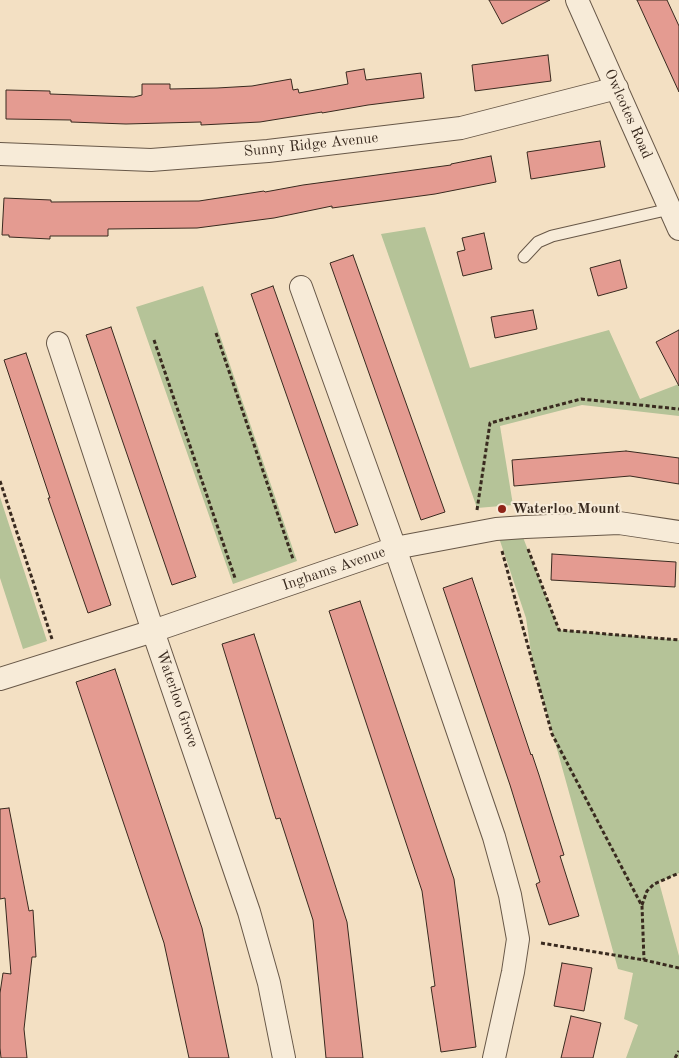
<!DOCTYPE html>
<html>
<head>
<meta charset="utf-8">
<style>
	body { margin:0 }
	canvas { display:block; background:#f3e0c3 }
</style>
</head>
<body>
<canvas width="679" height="1058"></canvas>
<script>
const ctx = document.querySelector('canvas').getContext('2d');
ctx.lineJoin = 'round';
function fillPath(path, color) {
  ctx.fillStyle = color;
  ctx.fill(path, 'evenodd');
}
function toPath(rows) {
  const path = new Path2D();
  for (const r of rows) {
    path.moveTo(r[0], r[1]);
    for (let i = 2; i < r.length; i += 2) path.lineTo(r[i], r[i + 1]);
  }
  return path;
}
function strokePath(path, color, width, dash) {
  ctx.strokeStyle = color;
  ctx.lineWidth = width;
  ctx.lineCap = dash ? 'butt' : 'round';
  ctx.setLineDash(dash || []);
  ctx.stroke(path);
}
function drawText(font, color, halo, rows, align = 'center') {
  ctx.font = font + ' "Old Standard TT",serif';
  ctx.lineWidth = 4;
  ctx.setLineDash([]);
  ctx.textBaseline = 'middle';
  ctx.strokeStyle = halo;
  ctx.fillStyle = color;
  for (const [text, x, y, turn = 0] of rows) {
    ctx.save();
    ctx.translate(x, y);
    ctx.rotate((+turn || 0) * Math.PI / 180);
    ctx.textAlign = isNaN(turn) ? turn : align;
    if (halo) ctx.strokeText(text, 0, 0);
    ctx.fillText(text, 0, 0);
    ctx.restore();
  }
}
const green = toPath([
	[425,227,470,368,609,330,640,399,679,384,679,416,582,405,500,426,513,505,477,508,381,234],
	[203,286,297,561,233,584,136,307],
	[0,497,47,641,23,649,0,578],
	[519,527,559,630,679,640,679,873,659,882,679,956,679,1058,626,1058,638,1025,624,1019,633,973,618,969,532,659,526,618,496,529]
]);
const building = toPath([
	[489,0,550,0,502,24,489,0],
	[637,0,667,0,679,26,679,92,637,0],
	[548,55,551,81,475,91,472,65,548,55],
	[364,69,366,80,421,73,424,98,368,105,322,113,322,112,260,122,201,125,201,122,126,124,71,122,71,120,6,119,6,90,50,91,50,94,134,97,142,95,142,84,170,84,170,89,217,88,252,86,291,79,293,90,298,89,299,93,348,84,346,72,364,69],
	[600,141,605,167,531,179,527,152,600,141],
	[491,156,496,182,435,194,332,208,332,206,274,218,197,228,108,229,108,236,50,236,50,239,9,237,9,235,2,235,4,198,51,200,51,202,199,201,264,191,265,192,303,185,451,165,451,164,491,156],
	[484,233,492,269,463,276,457,252,465,250,462,238,484,233],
	[353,255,445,512,421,520,330,263,353,255],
	[620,260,627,288,598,296,590,268,620,260],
	[273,286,358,525,335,533,251,294,273,286],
	[533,310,537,329,495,338,491,317,533,310],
	[111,327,196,577,172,585,86,335,111,327],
	[679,330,679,386,656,342,679,330],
	[26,353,111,605,88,613,48,498,50,498,4,360,26,353],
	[626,451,679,458,679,484,630,476,514,486,512,460,626,451],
	[552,554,676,562,675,587,551,580,552,554],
	[472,578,531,755,532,754,539,775,564,855,560,856,579,916,549,925,536,884,540,882,510,785,443,588,472,578],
	[360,601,454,879,476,1047,441,1052,431,987,435,986,422,891,329,611,360,601],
	[254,634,347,922,363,1058,326,1058,313,920,280,818,276,819,222,644,254,634],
	[115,669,202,928,229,1058,189,1058,164,943,76,682,115,669],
	[9,808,29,911,33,910,36,957,32,957,24,1029,27,1058,1,1058,0,1048,0,993,3,973,11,974,5,898,0,899,0,809,9,808],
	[562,963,592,968,584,1011,554,1006,562,963],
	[571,1016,601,1023,593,1058,561,1058,571,1016]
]);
const path = toPath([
	[216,333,293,559],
	[154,340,235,578],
	[0,481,52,639],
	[477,510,490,423,581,399,679,409],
	[528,549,559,630,679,640],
	[502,551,552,734,642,906,644,960],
	[642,905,647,891,654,884,679,873],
	[541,943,644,960,679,968],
	[675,1058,679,1051]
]);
const service = toPath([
	[524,257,538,242,552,236,670,209]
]);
const minor = toPath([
	[577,0,679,229],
	[0,154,151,160,268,151,461,128,617,88],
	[301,287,395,548,494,837,510,895,518,939,513,972,494,1058],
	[58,343,153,631,249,912,269,983,284,1058],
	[0,679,153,631,395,548,496,529,525,527,619,523,679,532]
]);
const markers = [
	[502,509,5,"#8f2418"]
];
const streetNames = [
	["Owlcotes Road",628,114,66],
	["Sunny Ridge Avenue",311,145,-6],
	["Inghams Avenue",334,569,-19],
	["Waterloo Grove",177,699,71]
];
const poiNames = [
	["Waterloo Mount",512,509]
];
fillPath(green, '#b5c398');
fillPath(building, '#e49b91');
strokePath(building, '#392a1f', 1);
strokePath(service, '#685848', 13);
strokePath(minor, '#685848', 24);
strokePath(path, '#392a1f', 3, [4, 2.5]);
strokePath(service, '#f7ebd8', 11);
strokePath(minor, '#f7ebd8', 22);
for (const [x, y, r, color] of markers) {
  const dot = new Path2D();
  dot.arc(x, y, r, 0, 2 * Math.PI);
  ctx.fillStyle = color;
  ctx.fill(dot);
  strokePath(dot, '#f7ebd8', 2);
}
drawText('15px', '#392a1f', '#f7ebd8', streetNames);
drawText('bold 15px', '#392a1f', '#f7ebd8', poiNames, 'left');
</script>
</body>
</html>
